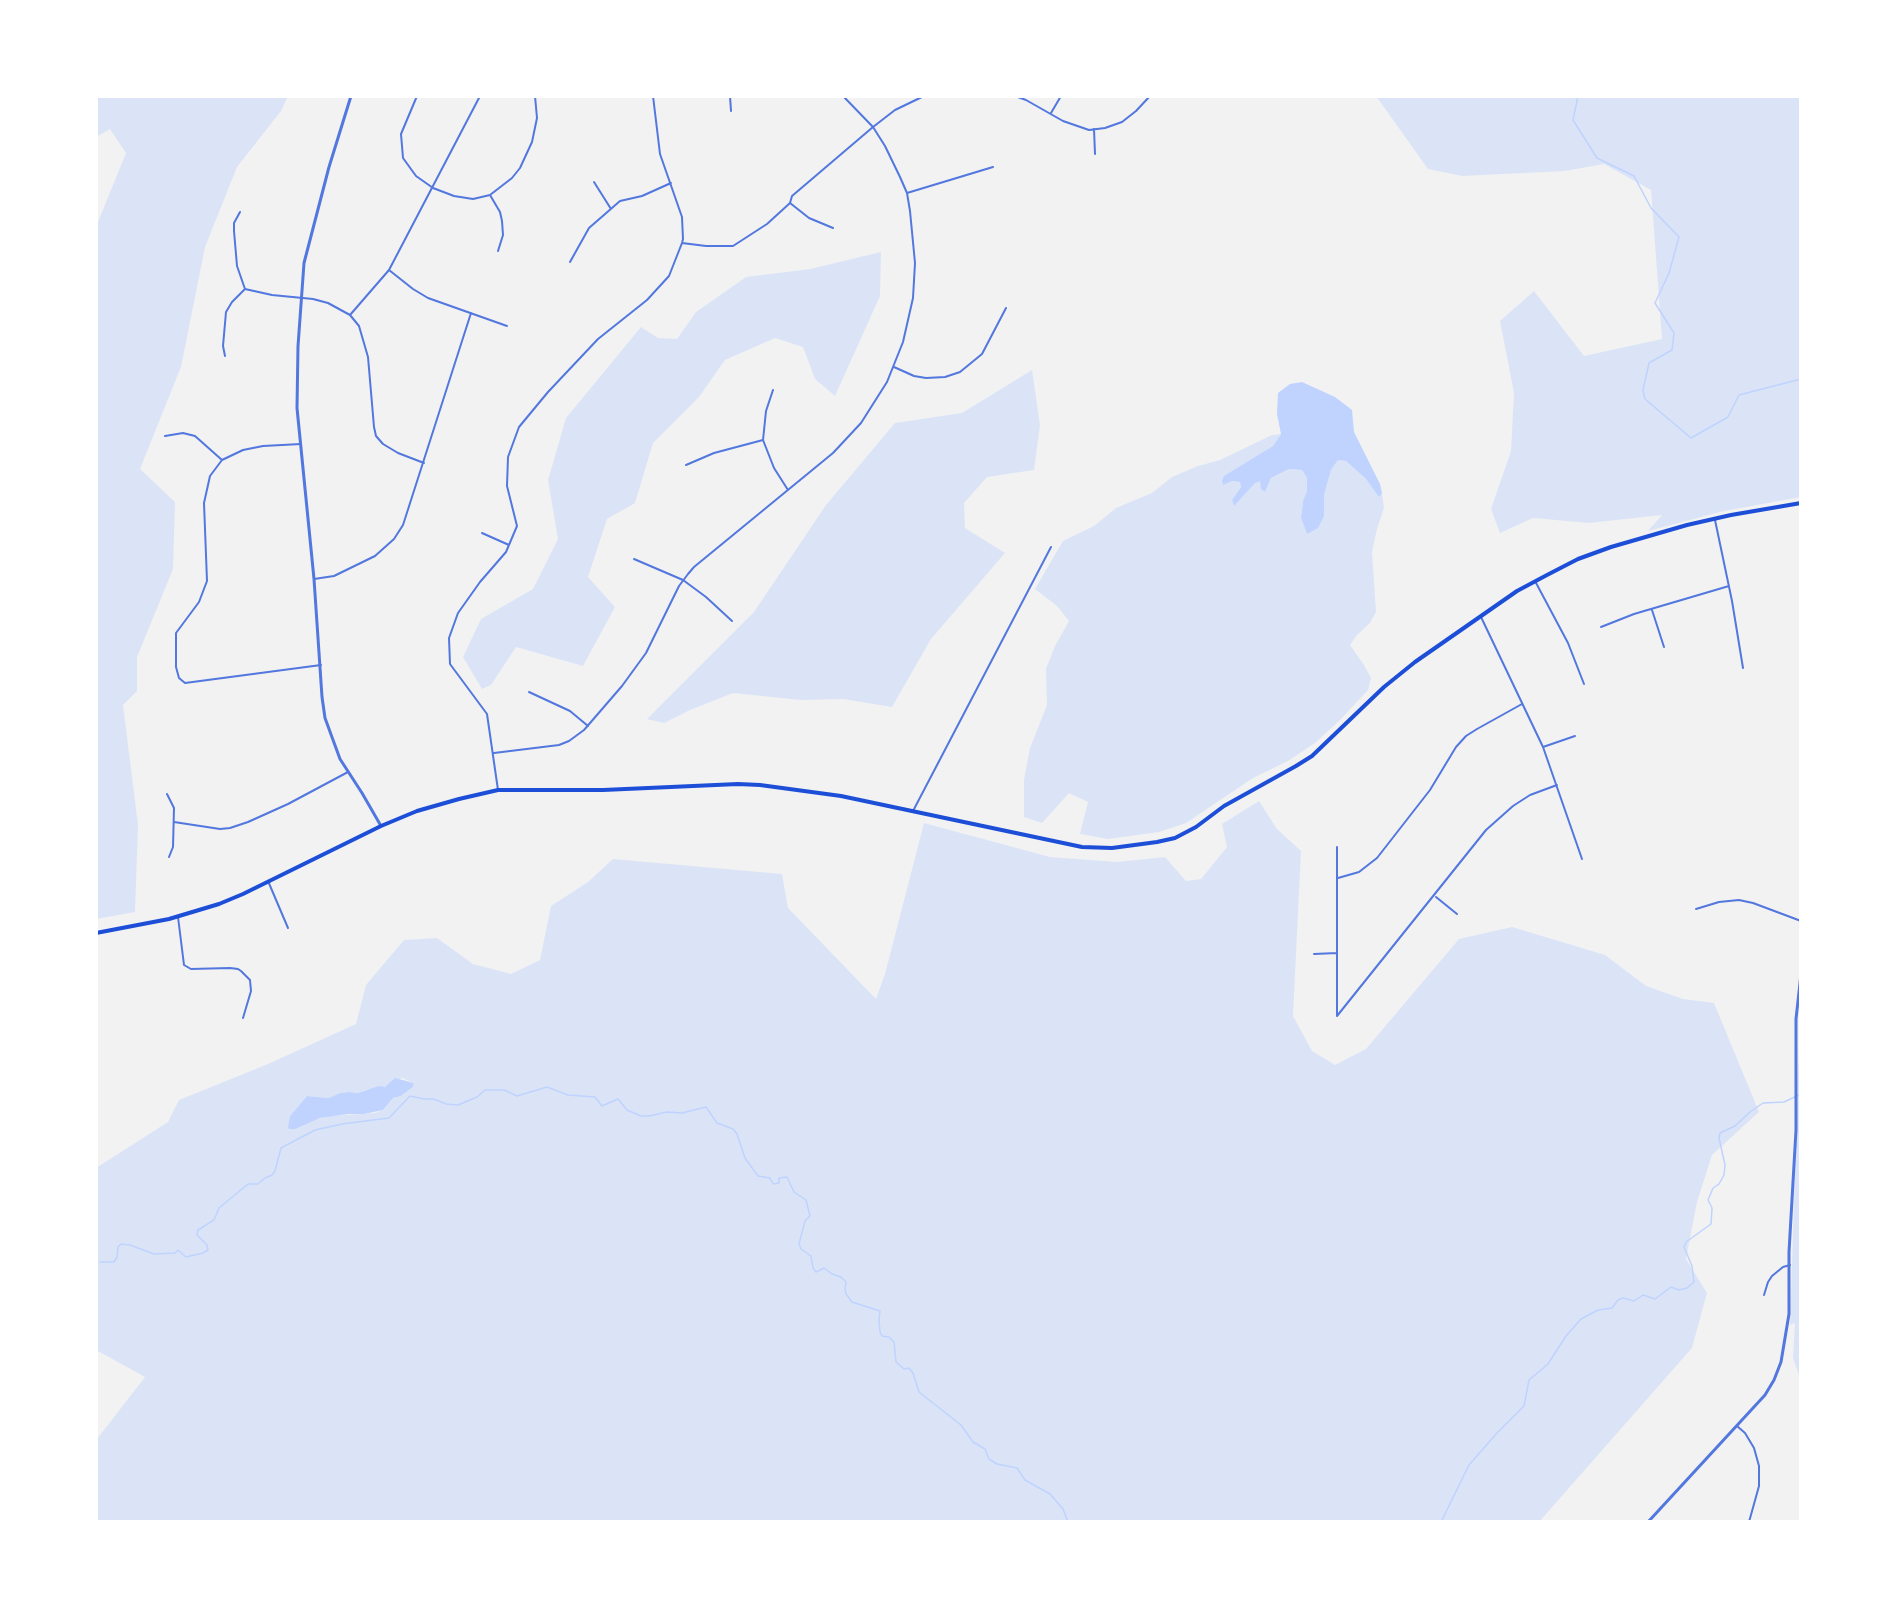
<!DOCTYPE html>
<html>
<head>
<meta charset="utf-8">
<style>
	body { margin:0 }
	#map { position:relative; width:1897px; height:1618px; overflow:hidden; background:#f2f2f2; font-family:"Public Sans",sans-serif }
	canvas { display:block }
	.frame { position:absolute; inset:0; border:98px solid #fff; pointer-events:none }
</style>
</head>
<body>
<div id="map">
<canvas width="1897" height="1618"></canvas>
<div class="frame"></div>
</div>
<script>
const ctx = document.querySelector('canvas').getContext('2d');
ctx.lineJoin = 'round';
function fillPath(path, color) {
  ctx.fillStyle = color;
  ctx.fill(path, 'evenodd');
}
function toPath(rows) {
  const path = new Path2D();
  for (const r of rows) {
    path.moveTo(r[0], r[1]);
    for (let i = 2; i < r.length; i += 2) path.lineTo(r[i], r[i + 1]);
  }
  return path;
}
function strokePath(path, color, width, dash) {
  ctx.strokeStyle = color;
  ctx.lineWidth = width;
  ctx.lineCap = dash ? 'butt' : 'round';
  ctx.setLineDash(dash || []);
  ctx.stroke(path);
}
const green = toPath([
	[96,96,288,96,281,111,237,167,205,247,181,367,140,469,175,502,173,569,137,657,137,691,123,705,138,825,135,912,96,919,96,227,126,153,110,129,96,137],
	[1376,96,1801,96,1801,497,1724,511,1648,531,1662,515,1589,523,1533,518,1500,533,1491,509,1511,451,1514,393,1500,321,1534,291,1584,356,1662,339,1651,190,1604,164,1565,171,1462,176,1428,169],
	[881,252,880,296,835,396,815,379,803,347,775,338,725,360,699,397,653,443,635,503,607,519,588,577,615,607,583,666,516,647,491,685,482,689,463,657,481,619,533,589,558,539,548,480,566,418,641,327,658,338,677,339,696,312,746,277,810,269],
	[1032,370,1040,425,1034,470,987,477,964,503,965,528,1005,553,931,639,892,707,843,699,801,700,733,693,690,710,664,723,647,719,754,612,826,505,895,423,962,413],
	[1281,434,1273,446,1254,459,1232,481,1240,482,1241,487,1232,500,1234,505,1255,483,1260,480,1265,492,1271,478,1289,469,1302,470,1307,478,1307,491,1303,501,1301,518,1307,534,1324,516,1324,495,1331,470,1338,460,1346,461,1366,479,1379,496,1382,493,1384,508,1377,529,1372,552,1376,612,1370,623,1357,635,1350,645,1364,665,1371,678,1368,690,1340,720,1315,743,1288,761,1253,778,1186,823,1159,832,1108,839,1080,834,1088,802,1069,793,1042,823,1024,817,1024,780,1030,748,1047,705,1046,669,1055,646,1069,621,1057,606,1035,589,1063,541,1094,526,1116,508,1152,493,1172,477,1198,466,1220,460,1272,435],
	[1259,801,1277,829,1301,851,1293,1016,1312,1051,1335,1065,1366,1049,1459,939,1512,927,1605,955,1646,986,1683,999,1714,1003,1759,1112,1712,1155,1697,1202,1686,1259,1707,1293,1692,1348,1539,1522,96,1522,97,1439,145,1377,96,1350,96,1168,168,1122,179,1100,268,1064,356,1024,366,985,404,940,437,938,473,964,511,974,540,960,551,906,588,882,613,859,782,874,788,908,876,999,885,974,924,823,1050,857,1117,862,1165,857,1186,881,1201,879,1227,847,1222,824],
	[402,1078,414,1083,413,1087,401,1096,393,1098,383,1110,375,1113,330,1116,310,1121,290,1116,307,1096,329,1098,340,1093,349,1092,358,1093,366,1090,385,1087],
	[1801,985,1801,1381,1793,1358,1795,1323,1790,1325]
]);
const water = toPath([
	[1302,382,1335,397,1352,410,1354,432,1380,484,1382,493,1379,497,1366,479,1346,461,1338,460,1331,470,1324,495,1324,516,1318,528,1307,534,1301,518,1303,501,1307,491,1307,478,1302,470,1289,469,1271,478,1265,492,1261,489,1260,481,1255,483,1234,506,1232,500,1241,487,1240,482,1232,481,1223,485,1222,481,1224,476,1273,446,1281,434,1277,414,1278,393,1290,384],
	[395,1078,414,1083,413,1087,401,1096,393,1098,383,1110,364,1114,348,1114,320,1118,295,1129,289,1129,288,1127,290,1116,307,1096,329,1098,340,1093,349,1092,358,1093,379,1086,385,1087]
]);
const stream = toPath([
	[1578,96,1573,120,1597,158,1634,176,1651,208,1679,237,1669,273,1655,303,1674,333,1672,350,1649,363,1643,390,1645,399,1691,438,1728,417,1739,395,1801,379],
	[100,1262,114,1262,117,1257,118,1247,121,1244,130,1245,154,1254,175,1253,178,1250,186,1257,203,1253,208,1250,207,1245,197,1235,198,1230,214,1220,219,1208,248,1184,258,1184,265,1178,272,1175,275,1171,281,1148,315,1130,342,1124,389,1118,410,1096,424,1099,434,1099,446,1104,458,1105,477,1097,485,1090,504,1090,517,1096,547,1087,568,1095,595,1097,602,1106,618,1099,627,1110,641,1116,649,1116,667,1112,682,1113,706,1107,717,1123,733,1129,737,1134,745,1158,758,1176,770,1178,773,1184,779,1183,779,1178,787,1177,794,1192,806,1200,810,1216,805,1221,799,1244,801,1249,811,1256,813,1268,816,1272,824,1268,832,1274,841,1277,846,1282,845,1289,846,1294,852,1302,880,1311,879,1320,880,1332,882,1336,889,1337,894,1342,896,1362,904,1369,909,1368,913,1373,919,1392,961,1425,973,1442,985,1449,989,1459,997,1464,1017,1468,1025,1480,1050,1494,1063,1509,1068,1522],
	[1441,1522,1469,1465,1497,1433,1524,1406,1529,1380,1548,1364,1566,1336,1581,1319,1598,1310,1612,1308,1618,1300,1623,1298,1634,1301,1643,1295,1655,1299,1671,1287,1679,1290,1687,1288,1694,1282,1692,1266,1684,1247,1686,1242,1711,1224,1712,1208,1708,1200,1713,1188,1719,1184,1724,1175,1725,1165,1719,1138,1720,1133,1735,1126,1750,1112,1763,1103,1784,1102,1801,1094]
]);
const minor = toPath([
	[417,96,401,134,403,158,416,176,433,188,454,196,473,199,490,195,512,178,520,168,532,142,537,118,535,96],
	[730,96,731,111],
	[1015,96,1026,100,1063,121,1089,130,1105,128,1122,122,1136,111,1150,96],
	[1051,113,1061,96],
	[1094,129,1095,154],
	[594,182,611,209],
	[907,193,993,167],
	[490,195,500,212,502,221,503,235,498,251],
	[790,203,809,218,833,228],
	[240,212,234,223,234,231,237,266,245,289,272,295,313,299,328,303,350,315,359,326,368,357,374,427,376,436,383,444,398,453,424,463],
	[682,243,706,246,733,246,767,224,790,203,792,196,873,127,895,110,924,96],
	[570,262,589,228,620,201,642,196,671,183],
	[389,270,413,289,428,298,507,326],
	[350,315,389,270,480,96],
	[225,356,223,346,226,312,232,302,245,289],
	[894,367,914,376,926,378,945,377,960,372,982,354,1006,308],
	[773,390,766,411,763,440,774,468,788,490],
	[165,436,183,433,195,436,222,460],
	[301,444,263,446,243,450,222,460,210,476,204,503,207,581,199,602,176,633,176,667,179,678,185,683,321,665],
	[686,465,714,453,763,440],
	[1715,520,1732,601,1743,668],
	[482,533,509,545],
	[634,559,683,580,706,597,732,621],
	[314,579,334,576,375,556,394,539,403,525,471,313],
	[1535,581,1568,643,1584,684],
	[1652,610,1664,647],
	[1481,617,1543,747,1582,859],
	[1601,627,1634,614,1729,586],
	[529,692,570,711,588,726],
	[1543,747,1575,736],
	[494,753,559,745,569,741,584,730,622,686,646,653,679,586,688,574,694,567,833,453,861,423,887,382,903,342,913,298,915,263,910,211,907,193,900,177,885,146,873,127,843,96],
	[498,790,487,714,450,664,449,638,458,613,480,582,506,552,517,526,507,486,508,457,519,427,548,392,598,339,647,300,669,276,682,243,683,239,682,217,660,154,653,96],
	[167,794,174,808,173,847,169,857],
	[913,811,1051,547],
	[174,822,220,829,230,828,248,822,288,804,348,772],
	[1337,847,1337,1016,1486,830,1513,806,1530,795,1557,785],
	[1338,878,1359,872,1377,858,1430,790,1456,747,1466,736,1477,729,1522,704],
	[268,881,288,928],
	[1436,897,1457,914],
	[1696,909,1719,902,1739,900,1753,903,1801,921],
	[178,917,184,965,191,969,230,968,238,969,241,971,250,980,251,991,243,1018],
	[1314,954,1337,953],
	[1764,1295,1768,1282,1772,1276,1783,1267,1790,1265],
	[1737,1426,1745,1433,1754,1448,1759,1466,1759,1486,1749,1522]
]);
const tertiary = toPath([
	[351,96,329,167,304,263,298,346,297,408,314,579,322,697,325,718,340,759,362,793,381,826],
	[1648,1522,1765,1395,1774,1380,1781,1362,1789,1314,1789,1252,1796,1130,1796,1019,1801,974]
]);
const primary = toPath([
	[96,933,169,919,219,904,243,894,381,826,417,811,459,799,498,790,603,790,738,784,760,785,841,796,1082,847,1112,848,1157,842,1175,838,1196,827,1224,806,1296,766,1312,756,1384,687,1415,662,1517,591,1547,575,1578,559,1611,547,1687,525,1731,515,1801,503]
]);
fillPath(green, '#dbe4f7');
fillPath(water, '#bfd3fe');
strokePath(stream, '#bfd3fe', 1.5);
strokePath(minor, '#5277de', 2);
strokePath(tertiary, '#5277de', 3);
strokePath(primary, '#1d4ed8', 4);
</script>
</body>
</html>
